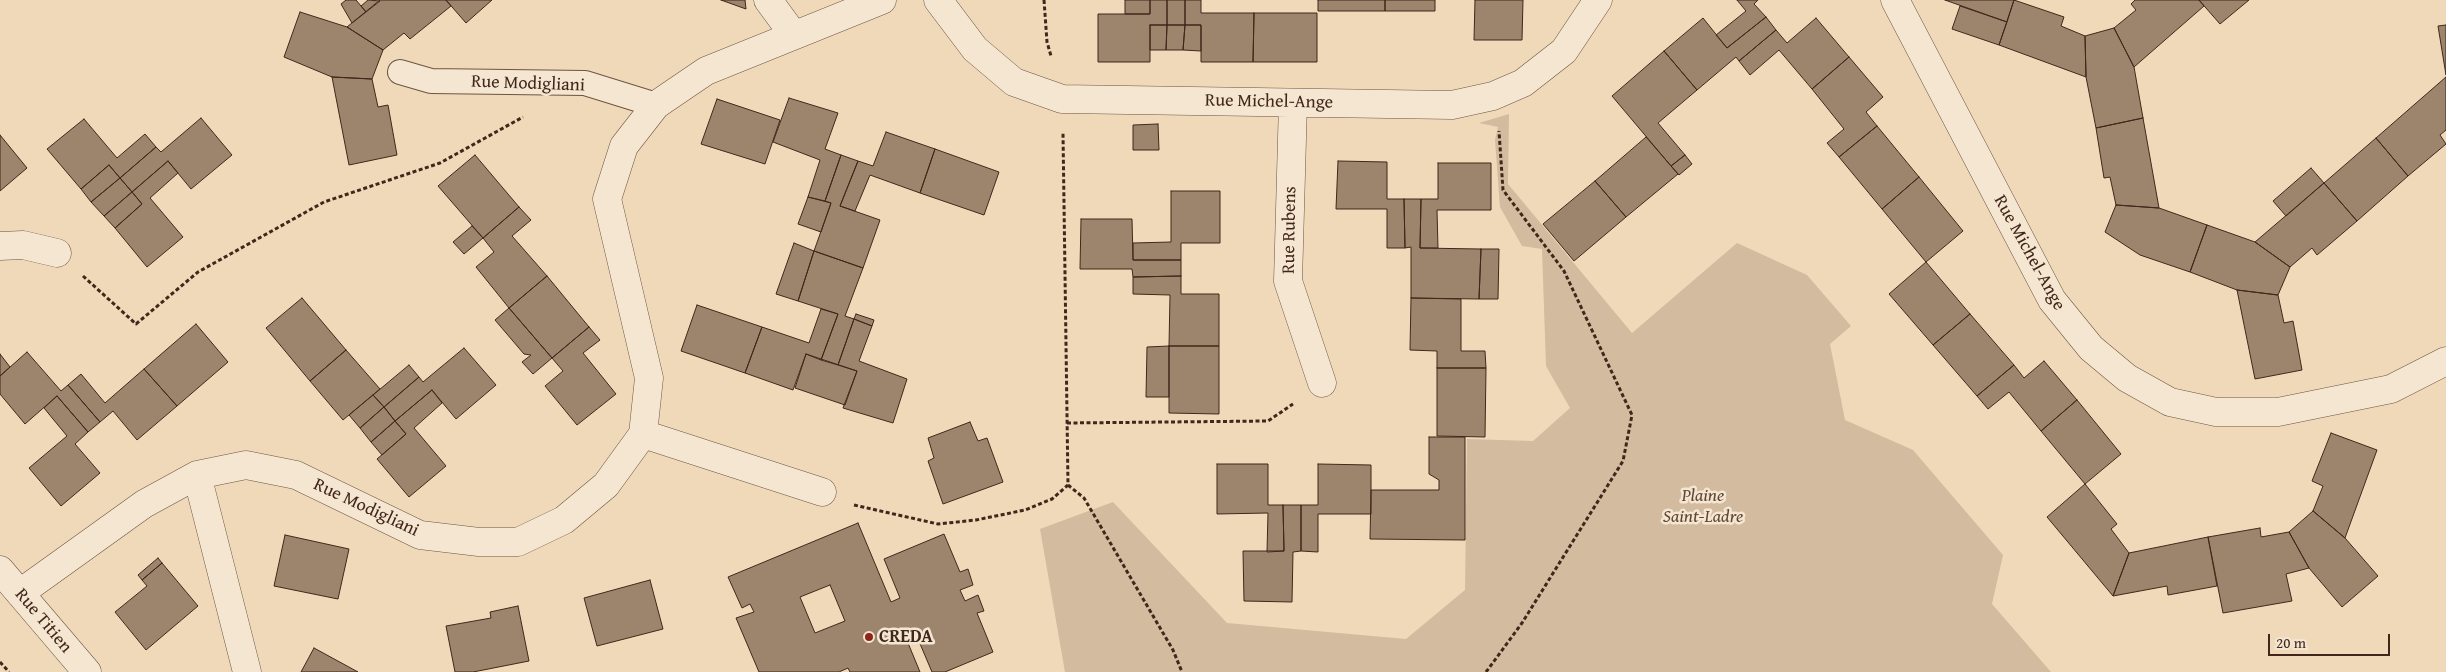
<!DOCTYPE html>
<html>
<head>
<meta charset="utf-8">
<style>
	body { margin:0 }
	#map { position:relative; width:2446px; height:672px; overflow:hidden; background:#f0d9b9; font-family:"Gentium Book Plus",serif }
	canvas { display:block }
	.scale { position:absolute; left:2268px; top:634px; width:122px; height:22px; box-sizing:border-box; border:2px solid #41271b; border-top:0; padding-left:6px; font-size:15px; line-height:18px; white-space:nowrap; color:#41271b; -webkit-text-stroke:4px #f5e6d2; paint-order:stroke }
</style>
</head>
<body>
<div id="map">
<canvas width="2446" height="672"></canvas>
<div class="scale">20 m</div>
</div>
<script>
const ctx = document.querySelector('canvas').getContext('2d');
ctx.lineJoin = 'round';
function fillPath(path, color) {
  ctx.fillStyle = color;
  ctx.fill(path, 'evenodd');
}
function toPath(rows) {
  const path = new Path2D();
  for (const r of rows) {
    path.moveTo(r[0], r[1]);
    for (let i = 2; i < r.length; i += 2) path.lineTo(r[i], r[i + 1]);
  }
  return path;
}
function strokePath(path, color, width, dash) {
  ctx.strokeStyle = color;
  ctx.lineWidth = width;
  ctx.lineCap = dash ? 'butt' : 'round';
  ctx.setLineDash(dash || []);
  ctx.stroke(path);
}
function drawText(font, color, halo, rows, align = 'center') {
  ctx.font = font + ' "Gentium Book Plus",serif';
  ctx.lineWidth = 5;
  ctx.setLineDash([]);
  ctx.textBaseline = 'middle';
  ctx.strokeStyle = halo;
  ctx.fillStyle = color;
  for (const [text, x, y, turn = 0] of rows) {
    ctx.save();
    ctx.translate(x, y);
    ctx.rotate((+turn || 0) * Math.PI / 180);
    ctx.textAlign = isNaN(turn) ? turn : align;
    if (halo) ctx.strokeText(text, 0, 0);
    ctx.fillText(text, 0, 0);
    ctx.restore();
  }
}
const green = toPath([
	[1509,114,1508,184,1632,333,1737,243,1807,275,1851,326,1830,344,1845,420,1913,450,2003,555,1992,604,2051,672,1065,672,1040,529,1113,502,1227,623,1406,639,1465,590,1467,439,1533,441,1570,408,1546,366,1542,249,1522,246,1500,207,1495,140,1498,127,1479,123]
]);
const building = toPath([
	[346,0,356,0,366,12,352,23,341,4,346,0],
	[368,0,380,1,366,12,361,6,368,0],
	[446,0,451,6,410,39,404,33,383,50,347,27,380,0,446,0],
	[446,0,492,0,466,23,446,0],
	[721,0,745,0,746,9,721,0],
	[1125,0,1150,0,1150,14,1125,14,1125,0],
	[1150,0,1167,0,1167,25,1150,25,1150,62,1098,62,1098,14,1150,14,1150,0],
	[1167,0,1185,0,1185,25,1167,25,1167,0],
	[1185,0,1201,0,1201,13,1254,13,1253,62,1201,62,1201,25,1185,25,1185,0],
	[1318,0,1385,0,1385,11,1318,11,1318,0],
	[1385,0,1435,0,1435,11,1385,11,1385,0],
	[1475,0,1523,0,1522,40,1474,40,1475,0],
	[1737,0,1758,0,1754,4,1766,17,1727,48,1716,35,1746,11,1737,0],
	[1945,0,2014,0,2007,22,1945,0],
	[2014,0,2064,17,2061,26,2085,36,2086,77,1999,45,2014,0],
	[2135,0,2199,0,2204,6,2134,67,2114,28,2136,10,2131,4,2135,0],
	[2199,0,2249,0,2220,24,2199,0],
	[1960,6,2007,22,1999,45,1952,29,1960,6],
	[300,12,347,27,383,50,372,79,332,77,284,57,300,12],
	[1254,13,1317,13,1317,62,1253,62,1254,13],
	[1766,17,1776,30,1739,61,1736,57,1697,90,1664,51,1703,18,1727,48,1766,17],
	[1816,18,1849,57,1812,89,1779,50,1750,75,1739,61,1776,30,1787,43,1816,18],
	[1150,25,1167,25,1166,50,1150,50,1150,25],
	[1167,25,1185,25,1183,50,1166,50,1167,25],
	[1185,25,1201,25,1201,51,1183,50,1185,25],
	[2446,25,2446,75,2438,26,2446,25],
	[2114,28,2134,67,2143,118,2096,128,2086,77,2085,36,2114,28],
	[1664,51,1697,90,1658,123,1685,155,1671,166,1612,96,1664,51],
	[1849,57,1883,97,1866,112,1877,126,1839,157,1827,143,1844,129,1812,89,1849,57],
	[332,77,372,79,378,107,388,105,397,155,349,165,332,77],
	[2446,77,2446,130,2440,135,2446,144,2408,176,2376,138,2446,77],
	[789,98,838,113,825,149,841,155,825,201,808,197,820,160,773,142,789,98],
	[717,99,780,120,765,164,701,144,717,99],
	[201,118,232,155,191,189,168,161,132,192,120,178,156,147,161,152,201,118],
	[2143,118,2159,208,2116,205,2110,177,2104,178,2096,128,2143,118],
	[84,119,117,158,145,134,156,147,120,178,109,165,81,189,47,149,84,119],
	[1158,124,1159,150,1133,150,1133,125,1158,124],
	[1877,126,1919,177,1882,209,1839,157,1877,126],
	[886,132,935,149,920,193,870,175,855,211,840,206,858,161,873,166,886,132],
	[0,135,27,168,0,191,0,135],
	[1646,137,1678,174,1626,217,1595,181,1646,137],
	[2376,138,2408,176,2357,221,2324,183,2376,138],
	[935,149,999,172,984,215,920,193,935,149],
	[475,155,519,207,483,238,438,186,475,155],
	[841,155,858,161,840,206,880,220,863,268,814,251,831,203,825,201,841,155],
	[1685,155,1692,164,1679,175,1671,166,1685,155],
	[168,161,178,173,150,198,183,237,147,267,115,228,142,204,132,192,168,161],
	[1338,161,1387,162,1387,199,1404,199,1405,248,1387,248,1387,209,1336,209,1338,161],
	[1438,163,1491,163,1491,210,1437,210,1438,248,1420,248,1421,199,1438,199,1438,163],
	[109,165,120,178,91,202,81,189,109,165],
	[2311,168,2324,183,2286,216,2273,201,2311,168],
	[1919,177,1963,231,1926,262,1882,209,1919,177],
	[120,178,132,192,104,216,91,202,120,178],
	[1595,181,1626,217,1574,261,1543,224,1595,181],
	[2324,183,2357,221,2317,255,2312,248,2290,267,2255,242,2324,183],
	[1171,191,1220,191,1220,243,1181,243,1181,260,1133,260,1133,243,1171,242,1171,191],
	[132,192,142,204,115,228,104,216,132,192],
	[808,197,831,203,821,232,798,224,808,197],
	[1404,199,1421,199,1420,248,1481,249,1479,299,1411,298,1411,247,1405,248,1404,199],
	[2116,205,2159,208,2207,225,2190,272,2140,255,2105,232,2116,205],
	[519,207,531,220,512,236,547,276,509,308,476,267,494,252,483,238,519,207],
	[1081,219,1132,219,1133,260,1181,260,1181,276,1133,277,1132,269,1080,269,1081,219],
	[2207,225,2255,242,2290,267,2278,295,2237,290,2190,272,2207,225],
	[472,226,483,238,464,254,453,242,472,226],
	[794,243,814,251,798,301,776,294,794,243],
	[1481,249,1499,249,1498,299,1479,299,1481,249],
	[814,251,863,268,845,316,854,319,838,365,821,360,838,314,798,301,814,251],
	[1926,262,1970,314,1933,345,1889,294,1926,262],
	[547,276,589,327,552,358,509,308,547,276],
	[1181,276,1181,294,1219,294,1219,346,1169,346,1170,295,1133,294,1133,277,1181,276],
	[2237,290,2278,295,2284,323,2293,321,2302,370,2255,379,2237,290],
	[302,298,346,350,310,381,266,328,302,298],
	[1411,298,1461,299,1461,351,1485,351,1486,368,1437,368,1437,351,1410,350,1411,298],
	[697,305,762,327,745,373,681,351,697,305],
	[509,308,552,358,533,374,522,362,531,355,524,354,495,320,509,308],
	[821,309,838,314,821,360,806,354,793,390,745,373,762,327,809,343,821,309],
	[856,314,874,320,872,326,854,319,856,314],
	[1970,314,2014,365,1977,396,1933,345,1970,314],
	[854,319,872,326,859,361,907,379,893,423,843,408,857,371,838,365,854,319],
	[196,324,228,362,177,406,144,369,196,324],
	[589,327,600,340,583,353,616,394,577,425,545,386,563,371,552,358,589,327],
	[1169,346,1169,397,1146,397,1147,347,1169,346],
	[1169,346,1219,346,1219,414,1169,413,1169,346],
	[464,348,496,385,456,419,432,390,395,421,384,407,419,377,423,382,464,348],
	[346,350,380,389,343,420,310,381,346,350],
	[27,352,61,391,68,385,100,422,88,432,57,396,25,424,0,394,0,376,27,352],
	[0,354,10,367,0,376,0,354],
	[806,354,857,371,845,405,795,388,806,354],
	[2044,361,2077,400,2041,431,2009,392,1988,409,1977,396,2014,365,2024,378,2044,361],
	[409,365,419,377,384,407,373,395,409,365],
	[1437,368,1486,368,1485,437,1437,436,1437,368],
	[144,369,177,406,137,440,113,411,100,422,68,385,81,374,105,403,144,369],
	[432,390,442,403,414,428,446,466,409,497,377,459,406,434,395,421,432,390],
	[373,395,384,407,360,428,349,415,373,395],
	[57,396,88,432,75,444,100,473,61,506,29,468,67,436,44,408,57,396],
	[2077,400,2121,454,2085,484,2041,431,2077,400],
	[384,407,395,421,371,442,360,428,384,407],
	[395,421,406,434,382,455,371,442,395,421],
	[970,422,978,441,987,438,1003,482,943,504,928,461,934,458,928,438,970,422],
	[2331,433,2377,450,2345,538,2313,511,2323,486,2312,481,2331,433],
	[1429,437,1465,437,1465,540,1370,539,1371,490,1439,490,1439,480,1429,474,1429,437],
	[1217,464,1268,464,1268,505,1283,505,1284,551,1267,552,1268,513,1217,514,1217,464],
	[1318,464,1371,465,1371,514,1318,514,1318,552,1301,551,1301,505,1318,505,1318,464],
	[2085,484,2117,524,2111,529,2129,553,2113,596,2047,517,2085,484],
	[1283,505,1301,505,1301,551,1293,552,1292,602,1244,601,1243,551,1284,551,1283,505],
	[2313,511,2345,538,2378,576,2342,607,2309,568,2289,532,2313,511],
	[858,523,891,602,900,598,884,559,944,534,960,572,968,569,973,585,960,590,965,601,978,595,984,611,977,613,993,652,945,672,932,672,918,639,908,643,920,672,850,672,848,668,839,672,759,672,736,618,754,612,750,604,742,608,728,577,858,523],
	[830,585,845,621,815,633,800,597,830,585],
	[2260,528,2261,537,2289,532,2309,568,2286,574,2292,601,2223,613,2208,537,2260,528],
	[285,535,349,549,338,599,274,586,285,535],
	[2208,537,2217,586,2168,595,2167,586,2113,596,2129,553,2208,537],
	[158,558,162,563,142,580,138,575,158,558],
	[162,563,198,606,146,650,115,612,147,586,142,580,162,563],
	[650,580,663,629,597,646,584,598,650,580],
	[518,606,529,661,473,672,455,672,446,626,491,618,490,612,518,606],
	[314,648,358,672,301,672,314,648]
]);
const path = toPath([
	[1044,0,1047,42,1051,56],
	[83,276,136,324,198,272,324,202,440,163,523,117],
	[1067,423,1268,421,1293,404],
	[1068,485,1084,498,1173,650,1182,672],
	[854,505,938,524,976,520,1025,510,1052,499,1068,485,1063,133],
	[0,662,9,672],
	[1486,672,1522,623,1623,461,1632,415,1564,271,1503,190,1499,131]
]);
const lane = toPath([
	[400,72,431,81,585,83,656,105]
]);
const street = toPath([
	[768,0,793,34],
	[938,0,975,49,1014,82,1062,99,1452,105,1493,96,1523,83,1564,51,1598,0],
	[1895,0,2052,300,2091,348,2127,378,2170,402,2216,412,2278,412,2391,389,2446,361],
	[1293,103,1288,281,1322,383],
	[0,246,23,245,57,253],
	[643,434,822,492],
	[197,475,247,672],
	[0,570,87,672],
	[20,593,144,504,197,475,246,465,296,475,420,535,479,542,518,542,564,520,606,485,643,434,649,378,607,199,624,146,656,105,706,71,882,0]
]);
const markers = [
	[869,637,5,"#8f2418"]
];
const streetNames = [
	["Rue Modigliani",528,84,2],
	["Rue Michel-Ange",1269,102,1],
	["Rue Rubens",1290,230,-89],
	["Rue Michel-Ange",2029,253,61],
	["Rue Modigliani",366,508,25],
	["Rue Titien",43,621,50]
];
const parkNames = [
	["Plaine",1703,496],
	["Saint-Ladre",1703,517]
];
const poiNames = [
	["CREDA",879,637]
];
fillPath(green, '#d2bb9e');
fillPath(building, '#9c846d');
strokePath(building, '#41271b', 1);
strokePath(lane, '#6d5442', 26);
strokePath(street, '#6d5442', 29);
strokePath(path, '#41271b', 3, [4, 2.5]);
strokePath(lane, '#f5e6d2', 24);
strokePath(street, '#f5e6d2', 28);
for (const [x, y, r, color] of markers) {
  const dot = new Path2D();
  dot.arc(x, y, r, 0, 2 * Math.PI);
  ctx.fillStyle = color;
  ctx.fill(dot);
  strokePath(dot, '#f5e6d2', 2);
}
drawText('18px', '#41271b', '#f5e6d2', streetNames);
drawText('italic 18px', '#5e4535', '#f5e6d2', parkNames);
drawText('bold 18px', '#41271b', '#f5e6d2', poiNames, 'left');
</script>
</body>
</html>
